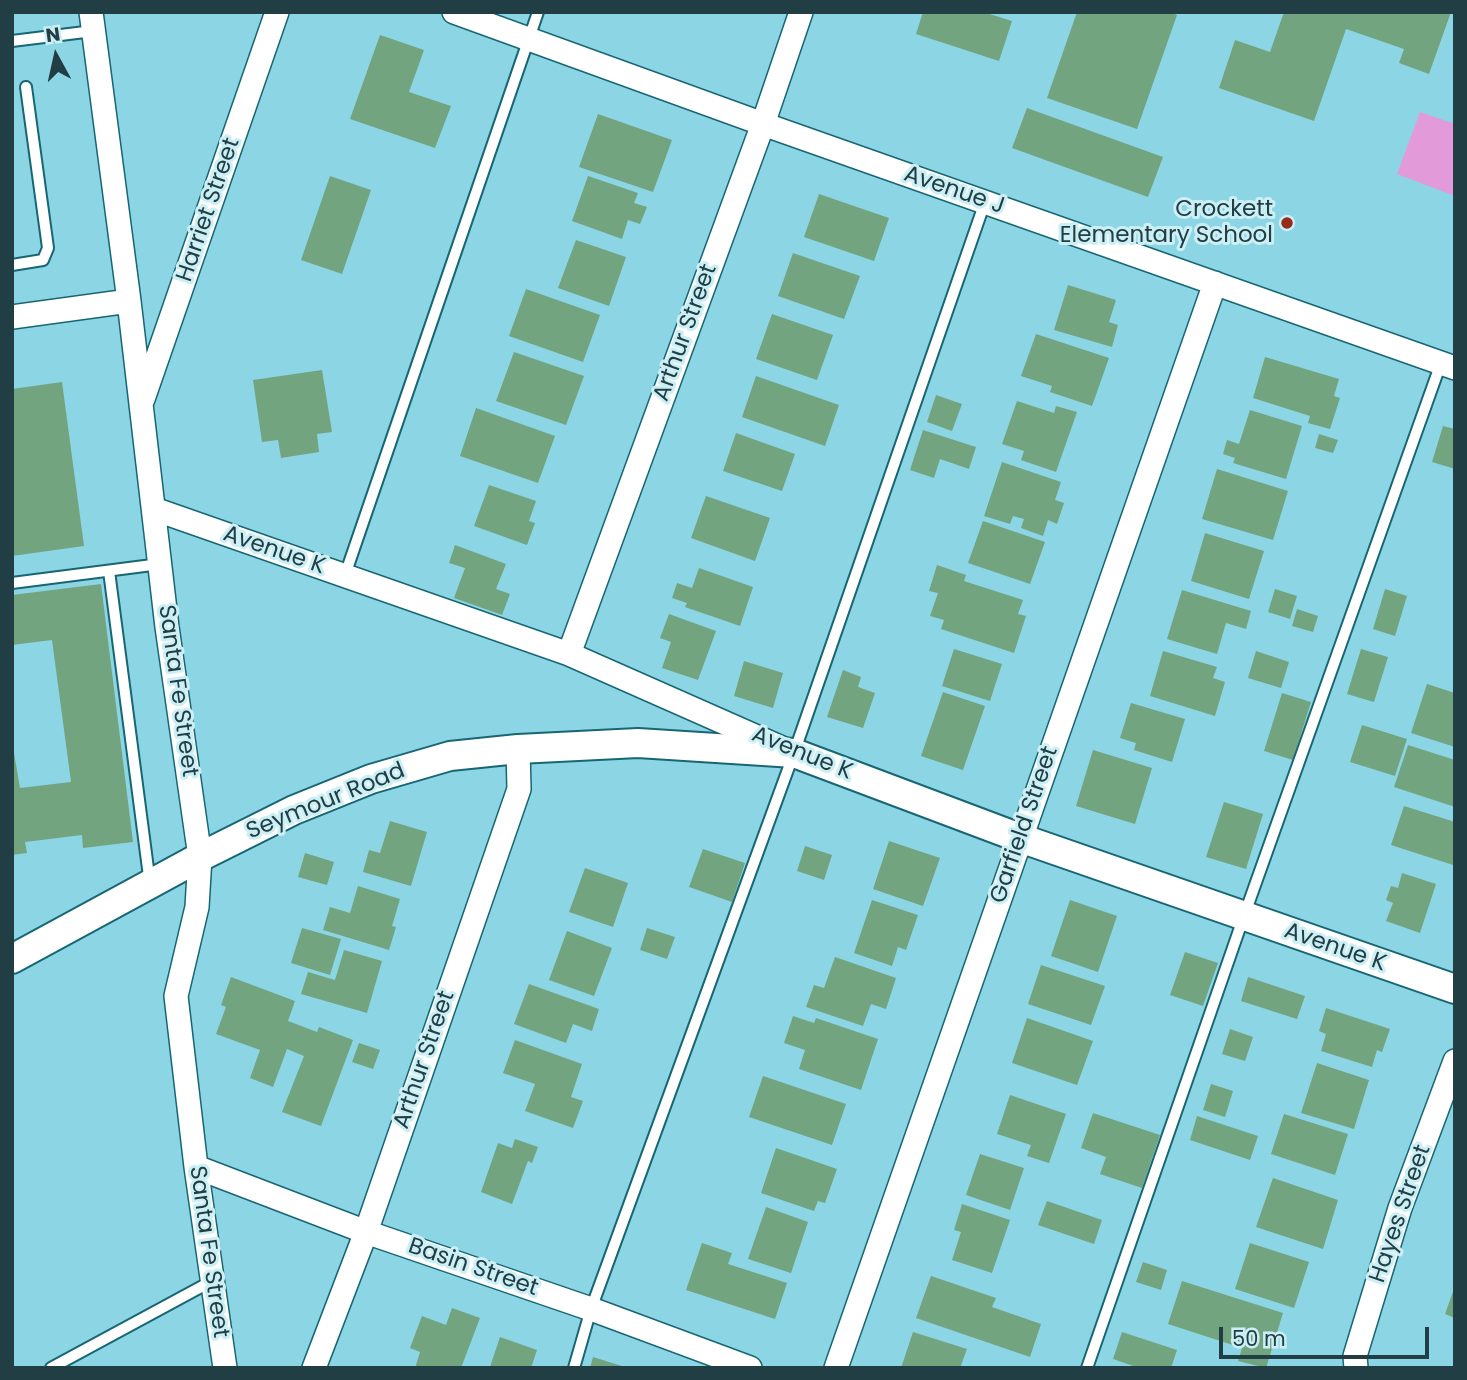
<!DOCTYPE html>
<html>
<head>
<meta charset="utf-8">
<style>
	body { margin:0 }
	#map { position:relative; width:1467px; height:1380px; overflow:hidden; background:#8cd5e4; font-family:Poppins,sans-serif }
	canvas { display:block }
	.frame { position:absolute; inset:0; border:14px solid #203e44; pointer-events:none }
	.north { position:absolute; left:21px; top:21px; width:70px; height:70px; -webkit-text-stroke:5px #cceff6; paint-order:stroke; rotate:352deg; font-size:19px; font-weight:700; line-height:28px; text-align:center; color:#203e44 }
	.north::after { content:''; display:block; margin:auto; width:24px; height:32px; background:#203e44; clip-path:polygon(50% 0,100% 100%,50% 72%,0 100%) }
	.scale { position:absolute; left:1219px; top:1327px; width:210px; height:32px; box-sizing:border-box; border:4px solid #203e44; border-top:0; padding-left:9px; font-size:21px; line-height:24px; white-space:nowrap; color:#203e44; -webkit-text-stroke:5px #cceff6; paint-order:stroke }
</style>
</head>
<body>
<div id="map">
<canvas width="1467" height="1380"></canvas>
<div class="frame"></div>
<div class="north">N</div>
<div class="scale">50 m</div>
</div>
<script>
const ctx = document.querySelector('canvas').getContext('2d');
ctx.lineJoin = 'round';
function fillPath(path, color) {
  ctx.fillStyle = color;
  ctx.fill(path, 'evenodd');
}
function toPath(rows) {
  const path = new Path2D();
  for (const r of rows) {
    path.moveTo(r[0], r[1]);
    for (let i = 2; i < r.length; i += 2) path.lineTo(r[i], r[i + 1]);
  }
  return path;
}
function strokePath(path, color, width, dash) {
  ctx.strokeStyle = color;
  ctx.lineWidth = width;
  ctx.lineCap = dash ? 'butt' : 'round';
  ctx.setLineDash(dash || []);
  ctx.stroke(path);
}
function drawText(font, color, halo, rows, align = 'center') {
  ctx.font = font + ' Poppins,sans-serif';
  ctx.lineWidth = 6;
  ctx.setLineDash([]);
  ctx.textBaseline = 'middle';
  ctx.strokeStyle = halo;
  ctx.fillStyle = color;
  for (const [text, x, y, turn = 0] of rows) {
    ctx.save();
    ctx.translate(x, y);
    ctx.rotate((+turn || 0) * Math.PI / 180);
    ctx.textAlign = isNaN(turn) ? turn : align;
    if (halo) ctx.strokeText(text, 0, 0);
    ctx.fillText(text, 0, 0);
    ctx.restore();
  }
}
const green = toPath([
	[1420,112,1455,124,1455,196,1397,174]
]);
const building = toPath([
	[923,12,983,12,1012,21,999,61,916,34],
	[1077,12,1170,12,1177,15,1137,129,1047,98],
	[1284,12,1451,12,1429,74,1399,63,1404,49,1346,29,1314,121,1219,88,1235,40,1270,52],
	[380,35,424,50,409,92,451,106,435,148,350,119],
	[1027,108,1163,157,1148,197,1012,148],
	[598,114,672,140,653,192,579,167],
	[330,176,371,190,342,274,301,260],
	[588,176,638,193,634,203,647,207,640,224,628,220,622,239,572,221],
	[819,194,889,218,874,261,804,237],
	[576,240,626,257,609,306,558,288],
	[793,253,860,276,844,319,778,296],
	[1068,285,1116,300,1109,322,1118,325,1112,347,1054,330],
	[526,289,600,315,583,362,509,336],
	[772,314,833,335,817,380,756,359],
	[1036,334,1109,358,1092,406,1050,392,1052,386,1021,376],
	[514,352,584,376,566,425,496,401],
	[1265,357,1339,379,1334,396,1340,398,1330,429,1308,423,1310,416,1253,398],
	[322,370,332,432,317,434,319,452,281,458,278,440,262,442,253,380],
	[756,376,839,405,825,446,742,417],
	[62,382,84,546,12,556,12,389],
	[936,395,962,404,952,431,927,422],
	[1017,401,1054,413,1056,406,1077,412,1056,472,1021,460,1024,451,1002,444],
	[476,408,555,436,538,483,460,456],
	[1250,410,1302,426,1286,479,1233,463,1235,458,1223,454,1227,440,1239,444],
	[1443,426,1455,429,1455,469,1432,462],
	[923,430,976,447,969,469,940,459,934,478,910,470],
	[736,433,795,454,782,491,723,471],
	[1319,434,1338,440,1333,453,1315,448],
	[1002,462,1061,482,1055,500,1064,503,1057,524,1048,520,1043,536,1021,528,1024,519,1013,516,1010,524,984,516],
	[1217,469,1288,491,1273,540,1202,519],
	[489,485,536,501,529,521,535,523,527,545,474,526],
	[706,496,770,518,755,561,691,538],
	[983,521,1045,542,1030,584,968,563],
	[1205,533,1264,551,1249,599,1191,581],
	[455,545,506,564,496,589,510,594,502,615,454,598,465,568,449,563],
	[937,565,966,575,964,581,1023,600,1018,614,1026,616,1014,653,941,629,944,620,930,616,938,593,929,591],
	[699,568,753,587,740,626,685,607,687,603,672,598,677,583,692,588],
	[101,584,133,842,83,848,82,835,25,842,27,853,12,855,12,741,20,788,71,782,52,640,12,645,12,595],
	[1275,589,1297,596,1290,619,1268,612],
	[1385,589,1407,596,1395,636,1373,629],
	[1182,590,1251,611,1246,629,1226,623,1217,654,1167,639],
	[1297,609,1318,616,1313,632,1292,626],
	[669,614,716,631,698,680,662,668,671,642,660,638],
	[954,649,1002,664,990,701,942,686],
	[1361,649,1388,657,1374,702,1347,694],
	[1163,651,1217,667,1213,678,1225,682,1215,716,1150,696],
	[1256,651,1289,662,1281,688,1248,678],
	[744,661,783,673,773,708,734,696],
	[843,670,861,677,858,687,875,693,863,728,827,717],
	[1427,684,1455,693,1455,747,1411,733],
	[943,692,985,706,963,770,921,756],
	[1282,693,1311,702,1293,760,1264,751],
	[1131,703,1185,719,1172,762,1134,750,1136,743,1120,738],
	[1362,725,1407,739,1395,776,1350,762],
	[1408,745,1455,760,1455,807,1394,787],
	[1093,750,1152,768,1135,824,1076,806],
	[1224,802,1263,814,1246,869,1206,857],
	[1404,806,1455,822,1453,865,1391,845],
	[390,821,427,832,411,886,363,872,369,850,380,853],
	[889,841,940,858,923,906,873,889],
	[805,846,832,855,824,880,797,871],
	[703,849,745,863,732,902,689,887],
	[305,853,334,862,327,885,298,877],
	[585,868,628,883,613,927,569,912],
	[1402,873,1436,884,1420,933,1386,921,1393,903,1386,900,1391,886,1398,888],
	[358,886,400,899,392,926,396,927,389,950,323,930,330,907,350,913],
	[872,900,918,915,906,950,898,947,892,966,854,953],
	[1070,900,1117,916,1098,972,1051,956],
	[302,928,341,939,330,975,291,963],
	[647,928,675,937,667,959,640,950],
	[567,931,612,948,594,996,549,980],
	[344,950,382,961,367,1013,301,994,308,972,335,980],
	[1185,952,1218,963,1203,1006,1170,995],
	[835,957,896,978,886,1009,871,1004,863,1026,806,1007,814,985,824,988],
	[1041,965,1105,986,1091,1025,1028,1004],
	[231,977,295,1001,288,1021,317,1032,319,1027,353,1040,321,1126,282,1112,304,1056,287,1049,273,1087,250,1078,260,1050,216,1034,226,1007,221,1005],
	[1248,977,1305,996,1297,1019,1241,1001],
	[529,984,599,1009,592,1031,573,1024,566,1043,514,1024],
	[1326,1008,1390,1029,1382,1052,1377,1050,1372,1067,1321,1051,1326,1034,1319,1031],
	[793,1016,814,1023,816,1018,878,1039,861,1090,799,1069,805,1050,784,1043],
	[1027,1018,1093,1041,1077,1085,1012,1063],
	[1230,1029,1253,1037,1245,1061,1222,1054],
	[515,1040,582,1064,571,1097,583,1101,573,1128,525,1111,535,1084,503,1073],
	[359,1043,380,1050,373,1069,352,1062],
	[1317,1063,1369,1080,1354,1129,1301,1113],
	[763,1076,846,1104,832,1145,749,1117],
	[1211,1084,1233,1091,1225,1117,1203,1110],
	[1010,1095,1066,1114,1049,1163,1027,1156,1031,1145,997,1134],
	[1093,1113,1160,1135,1142,1188,1100,1174,1106,1157,1081,1148],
	[1284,1114,1348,1134,1335,1175,1271,1154],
	[1197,1116,1258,1136,1250,1160,1190,1140],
	[515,1139,538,1147,532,1163,528,1161,512,1204,481,1192,498,1143,512,1148],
	[776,1148,837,1169,825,1203,818,1201,814,1211,761,1193],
	[980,1154,1024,1168,1010,1210,966,1195],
	[1273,1178,1338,1200,1323,1249,1256,1227],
	[1047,1201,1102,1220,1094,1244,1038,1225],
	[962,1204,1010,1220,992,1273,952,1260,961,1232,954,1230],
	[766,1207,808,1222,791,1273,748,1259],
	[702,1243,732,1253,728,1264,787,1283,775,1319,686,1290],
	[1250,1243,1309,1262,1294,1308,1235,1289],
	[1143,1262,1167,1270,1161,1290,1136,1282],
	[931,1276,996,1298,992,1307,1041,1324,1030,1357,916,1318],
	[1182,1281,1283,1313,1266,1368,1238,1361,1242,1348,1168,1324],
	[1455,1286,1455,1318,1445,1314],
	[452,1308,480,1318,461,1368,415,1368,420,1352,410,1348,422,1316,446,1325],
	[913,1332,967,1349,960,1368,901,1368],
	[1122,1332,1177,1350,1171,1368,1139,1368,1113,1359],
	[500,1337,537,1350,531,1368,490,1367],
	[593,1357,625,1367,625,1368,590,1368]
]);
const service = toPath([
	[12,41,93,31],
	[12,265,43,260,48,248,26,87],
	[109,571,150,884],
	[345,575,538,12],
	[12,583,160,564],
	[51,1368,212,1281],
	[574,1368,591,1309,794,753,985,202],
	[1087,1368,1244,916,1441,363]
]);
const minor = toPath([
	[91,12,129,301,167,627,200,857,197,907,176,996,196,1167,225,1368],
	[454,12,763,124,1455,368],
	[12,317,129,301],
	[143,399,277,12],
	[154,509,569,654,784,749],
	[569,654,763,124,801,12],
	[196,1167,366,1232,591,1309,750,1368],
	[314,1368,366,1232,519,789,518,749],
	[836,1368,1215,283],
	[1356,1368,1355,1356,1400,1208,1455,1061]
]);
const tertiary = toPath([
	[12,959,200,857,294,810,371,779,450,756,518,749,638,743,794,753,1020,838,1455,989]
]);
const markers = [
	[1287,223,7,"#952b1a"]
];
const streetNames = [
	["Avenue J",954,191,19],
	["Harriet Street",209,210,-71],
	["Arthur Street",686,333,-70],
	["Avenue K",274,551,19],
	["Santa Fe Street",177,691,82],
	["Avenue K",802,754,22],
	["Seymour Road",326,802,-22],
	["Garfield Street",1025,825,-71],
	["Avenue K",1335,948,19],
	["Arthur Street",425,1060,-71],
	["Hayes Street",1401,1214,-71],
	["Santa Fe Street",208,1252,82],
	["Basin Street",473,1268,19]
];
const poiNames = [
	["Crockett",1273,210],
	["Elementary School",1273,236]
];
fillPath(green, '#e29bd8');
fillPath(building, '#73a480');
strokePath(service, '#166674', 14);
strokePath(minor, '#166674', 26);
strokePath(tertiary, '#166674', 32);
strokePath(service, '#fff', 10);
strokePath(minor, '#fff', 23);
strokePath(tertiary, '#fff', 28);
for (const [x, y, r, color] of markers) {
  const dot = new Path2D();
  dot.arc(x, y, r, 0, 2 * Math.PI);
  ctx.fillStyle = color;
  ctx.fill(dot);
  strokePath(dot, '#cceff6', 2.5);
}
drawText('23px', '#203e44', '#cceff6', streetNames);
drawText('23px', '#203e44', '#cceff6', poiNames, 'right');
</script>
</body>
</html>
